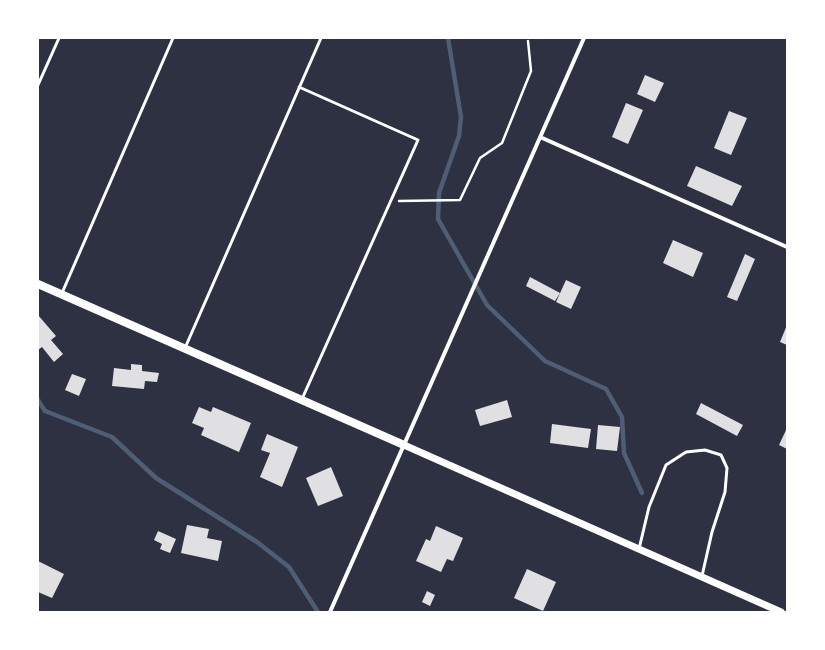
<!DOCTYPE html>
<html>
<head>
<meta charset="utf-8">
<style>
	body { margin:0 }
	#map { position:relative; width:825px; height:650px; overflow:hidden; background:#2d3142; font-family:Montserrat,sans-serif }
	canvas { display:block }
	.frame { position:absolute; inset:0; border:39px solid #fff; pointer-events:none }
</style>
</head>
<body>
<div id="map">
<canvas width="825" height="650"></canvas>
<div class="frame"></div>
</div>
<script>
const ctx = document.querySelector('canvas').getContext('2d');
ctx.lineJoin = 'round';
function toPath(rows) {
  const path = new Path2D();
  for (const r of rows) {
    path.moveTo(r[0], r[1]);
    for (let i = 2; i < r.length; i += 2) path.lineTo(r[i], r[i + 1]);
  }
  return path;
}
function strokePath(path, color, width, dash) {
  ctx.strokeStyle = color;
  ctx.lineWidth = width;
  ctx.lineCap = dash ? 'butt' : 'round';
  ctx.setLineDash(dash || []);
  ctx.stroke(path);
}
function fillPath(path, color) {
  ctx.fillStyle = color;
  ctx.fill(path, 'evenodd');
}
const stream = toPath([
	[448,38,461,117,459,136,439,193,438,219,487,305,545,361,606,389,622,417,624,453,642,493],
	[38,400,45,411,112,437,156,478,257,542,289,567,318,612]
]);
const building = toPath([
	[645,75,664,83,655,102,637,94],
	[626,103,643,110,628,144,612,137],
	[729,111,747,118,731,155,714,148],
	[696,166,742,186,732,206,687,186],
	[673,240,703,253,693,277,663,263],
	[745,254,755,259,737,301,727,297],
	[530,277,560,293,555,301,526,286],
	[566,280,581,287,571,309,556,302],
	[38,315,56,336,51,340,63,354,54,362,42,347,38,350],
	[787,325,787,345,780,342],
	[131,364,142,365,142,371,159,373,157,382,145,381,144,389,112,386,114,368,131,370],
	[72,374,86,379,79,396,65,390],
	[507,400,512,417,480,426,475,410],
	[701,403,743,425,737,436,696,414],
	[199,407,211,412,213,407,251,423,239,452,201,435,204,428,192,423],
	[552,424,591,429,588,448,550,443],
	[598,425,620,427,617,451,596,449],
	[787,428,787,449,779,445],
	[267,434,298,447,282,487,260,477,270,453,261,450],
	[331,467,343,496,318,506,306,478],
	[187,525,209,529,207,538,222,541,218,561,181,553],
	[436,526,463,538,453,561,447,559,441,572,416,561,426,539,430,541],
	[158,531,176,539,170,553,160,549,162,544,154,540],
	[38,561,64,574,52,598,38,592],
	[527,569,556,582,543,611,514,598],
	[427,591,435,595,430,606,422,602]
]);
const path = toPath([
	[399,201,460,200,480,158,502,143,531,71,528,41]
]);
const service = toPath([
	[38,85,59,38],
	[299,87,418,140,302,399],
	[62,293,173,38],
	[185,348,321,38],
	[639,549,649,507,666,465,686,452,705,450,721,455,727,468,725,492,712,532,702,576]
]);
const minor = toPath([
	[540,137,787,247],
	[330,612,584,38]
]);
const tertiary = toPath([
	[404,445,781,612]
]);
const secondary = toPath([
	[38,284,404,445]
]);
strokePath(stream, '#4f5d75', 4.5);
fillPath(building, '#e0e0e3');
strokePath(path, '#fff', 2.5);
strokePath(service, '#fff', 3);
strokePath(minor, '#fff', 4);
strokePath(tertiary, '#fff', 7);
strokePath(secondary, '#fff', 8);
</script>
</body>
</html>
